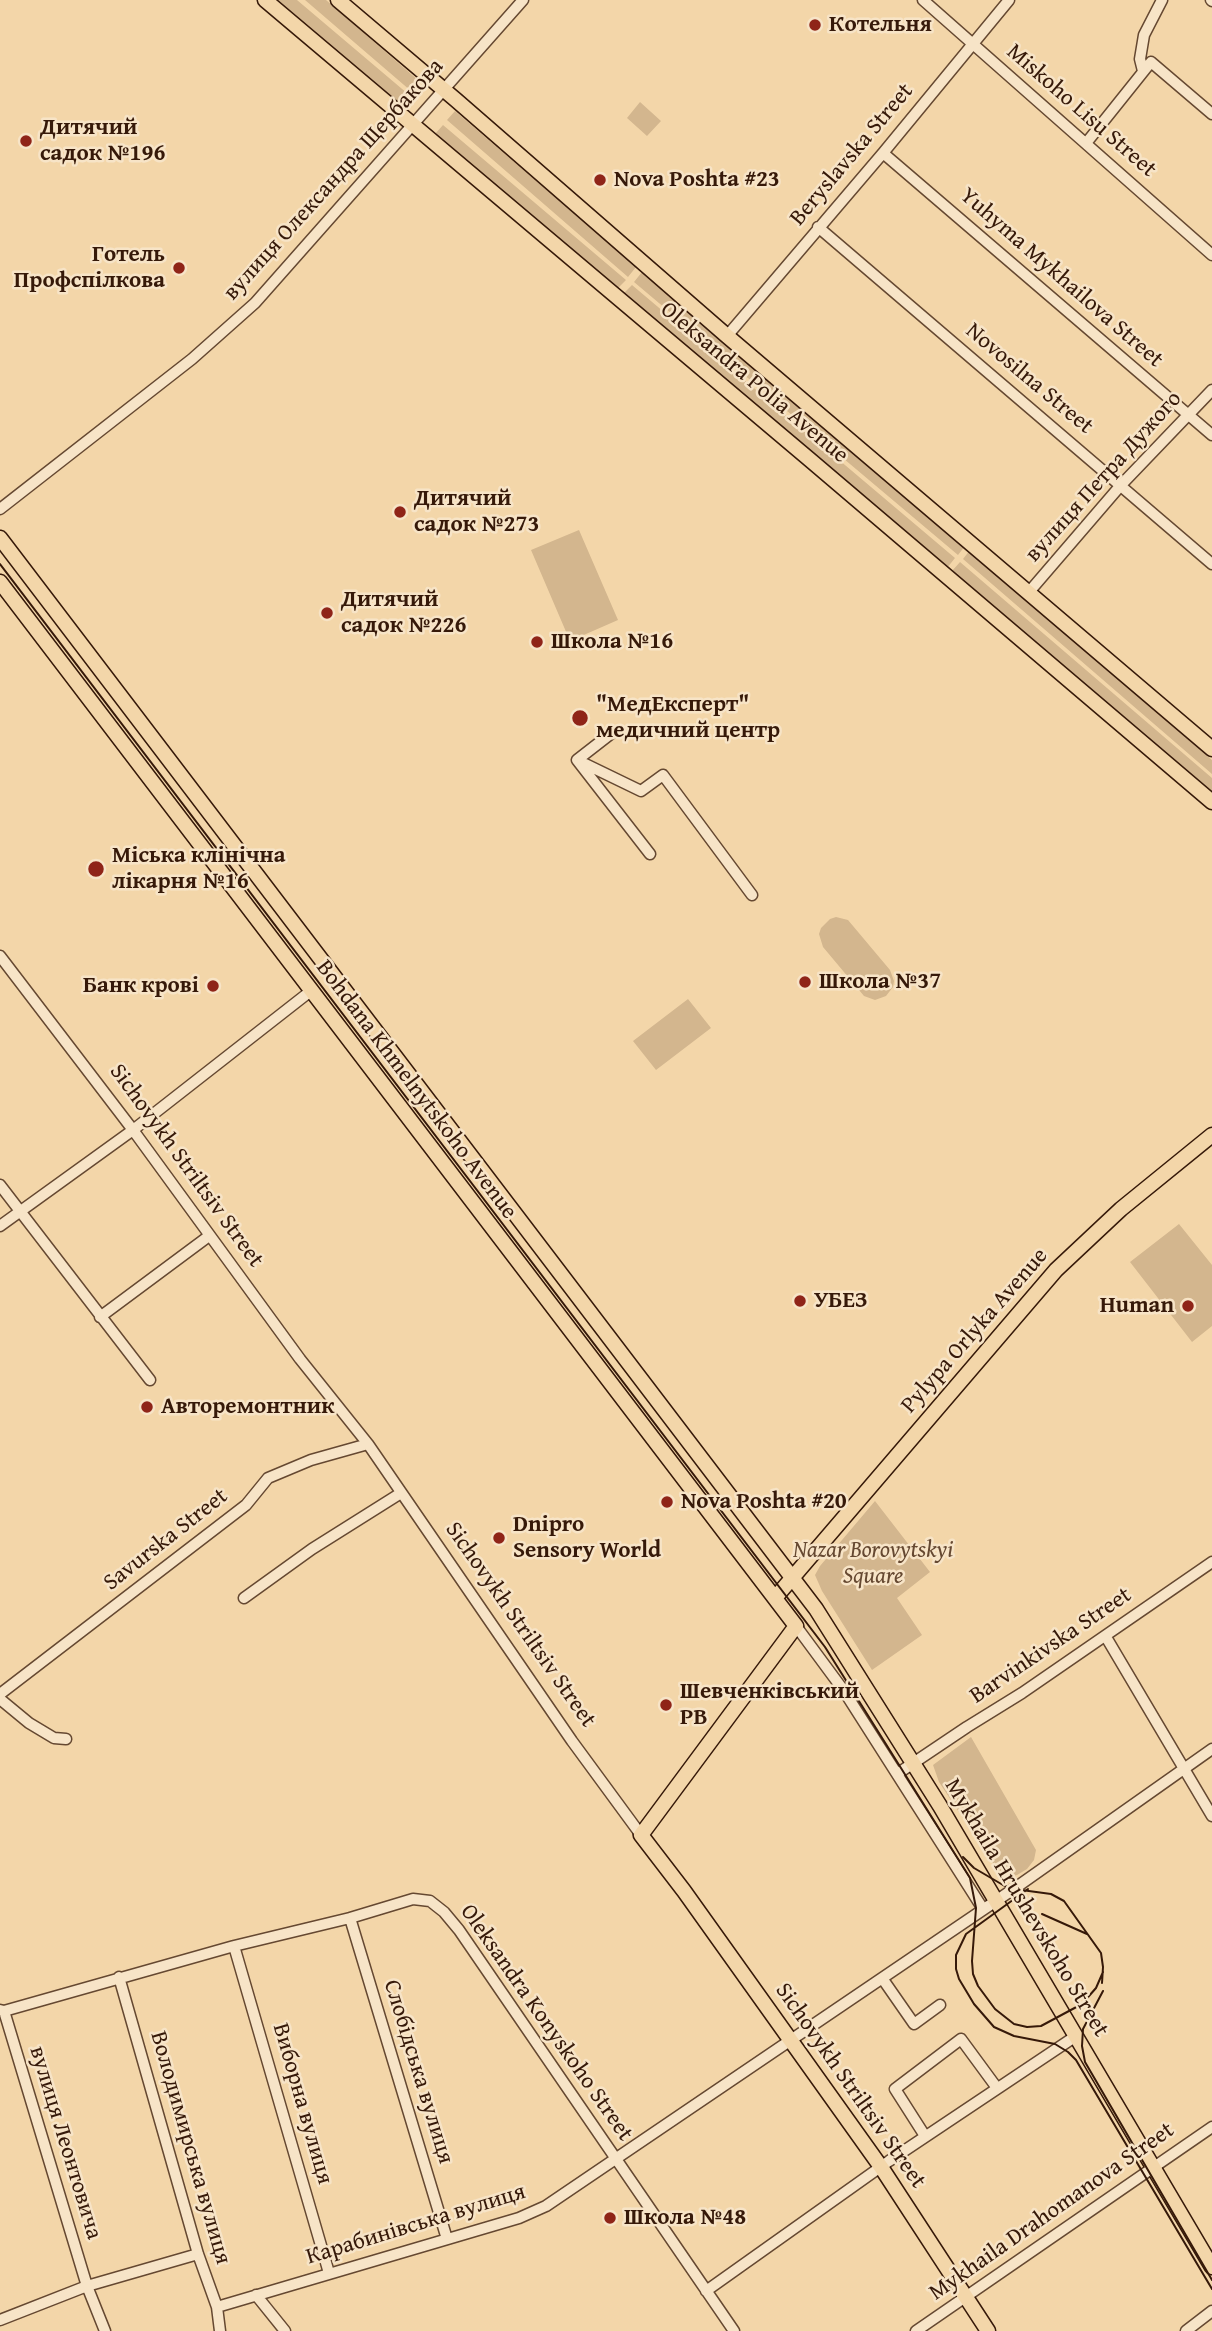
<!DOCTYPE html>
<html>
<head>
<meta charset="utf-8">
<style>
	body { margin:0 }
	canvas { display:block; background:#f3d6a9 }
</style>
</head>
<body>
<canvas width="1212" height="2331"></canvas>
<script>
const ctx = document.querySelector('canvas').getContext('2d');
ctx.lineJoin = 'round';
function fillPath(path, color) {
  ctx.fillStyle = color;
  ctx.fill(path, 'evenodd');
}
function toPath(rows) {
  const path = new Path2D();
  for (const r of rows) {
    path.moveTo(r[0], r[1]);
    for (let i = 2; i < r.length; i += 2) path.lineTo(r[i], r[i + 1]);
  }
  return path;
}
function strokePath(path, color, width, dash) {
  ctx.strokeStyle = color;
  ctx.lineWidth = width;
  ctx.lineCap = dash ? 'butt' : 'round';
  ctx.setLineDash(dash || []);
  ctx.stroke(path);
}
function drawText(font, color, halo, rows, align = 'center') {
  ctx.font = font + ' "Gentium Book Plus",serif';
  ctx.lineWidth = 5;
  ctx.setLineDash([]);
  ctx.textBaseline = 'middle';
  ctx.strokeStyle = halo;
  ctx.fillStyle = color;
  for (const [text, x, y, turn = 0] of rows) {
    ctx.save();
    ctx.translate(x, y);
    ctx.rotate((+turn || 0) * Math.PI / 180);
    ctx.textAlign = isNaN(turn) ? turn : align;
    if (halo) ctx.strokeText(text, 0, 0);
    ctx.fillText(text, 0, 0);
    ctx.restore();
  }
}
const green = toPath([
	[277,0,297,0,408,94,399,104],
	[305,0,326,0,419,81,411,91],
	[640,102,661,121,647,136,627,118],
	[455,111,636,267,628,277,447,120],
	[443,125,626,280,617,289,435,134],
	[642,272,965,546,958,555,634,282],
	[632,285,955,558,947,568,623,294],
	[579,530,618,620,570,641,531,550],
	[970,550,1212,760,1212,774,963,559],
	[960,562,1212,778,1212,794,952,571],
	[836,917,848,920,890,970,894,981,893,987,886,996,875,1000,864,996,823,947,819,934,821,928,830,919],
	[688,999,711,1028,656,1070,633,1041],
	[1179,1224,1212,1265,1212,1326,1192,1342,1130,1262],
	[875,1501,930,1572,897,1598,922,1635,872,1670,822,1591,815,1575,820,1566],
	[971,1737,1036,1850,1034,1860,1027,1869,1017,1875,1007,1877,1000,1874,939,1782,933,1765]
]);
const minor = toPath([
	[923,0,1212,255],
	[1211,0,1212,1],
	[1143,71,1140,59,1144,35,1162,0],
	[1087,142,1151,62,1212,114],
	[883,153,1212,435],
	[818,227,1212,564],
	[727,336,883,153,1009,0],
	[0,509,192,359,255,303,523,0],
	[1029,592,1121,485,1212,390],
	[577,760,613,732],
	[650,854,577,760,641,791,663,775,752,895],
	[0,956,133,1130,300,1359,368,1444,572,1741,641,1835],
	[0,1185,150,1380],
	[0,1226,133,1130,312,990],
	[100,1317,209,1236],
	[244,1598,312,1549,401,1493],
	[796,1626,844,1691,983,1909],
	[1106,1637,1212,1816],
	[0,1694,246,1505,268,1478,311,1460,368,1444],
	[0,1699,29,1723,54,1738,66,1739],
	[897,1774,967,1727,1022,1693,1212,1562],
	[350,1918,447,2239],
	[234,1946,329,2273],
	[119,1977,198,2254,217,2307,220,2331],
	[882,1978,914,2024,940,2005],
	[0,2010,4,2011,234,1946,350,1918,413,1899,430,1901,444,1912,459,1930,734,2331],
	[4,2011,87,2286,105,2331],
	[925,2136,895,2089,961,2039,997,2088],
	[706,2291,889,2161,1076,2036],
	[256,2295,285,2331],
	[217,2307,519,2218,546,2206,1018,1886,1212,1749],
	[0,2320,87,2286,198,2254],
	[916,2331,1212,2127],
	[1186,2331,1212,2311]
]);
const major = toPath([
	[265,0,809,459,1212,802],
	[338,0,456,100,727,336,1212,749],
	[0,538,816,1609,940,1806,1212,2267],
	[0,582,796,1626,641,1835,684,1891,881,2167,988,2331],
	[775,1598,1056,1270,1121,1209,1212,1135]
]);
const tram = toPath([
	[0,564,825,1647,970,1878,976,1908,972,1961,973,1974,978,1986,995,2009,1014,2024,1027,2027,1041,2026,1082,2004,1096,1988,1103,1972],
	[963,1857,974,1868,1003,1885,1014,1889,1051,1894,1064,1901,1101,1953,1103,1967,1102,1983],
	[1028,1889,966,1934,956,1955,956,1969,959,1979,974,2004,994,2027,1014,2036,1055,2044,1068,2052,1076,2060,1212,2289],
	[1042,1914,1087,1934],
	[1103,1991,1083,2029,1082,2046,1085,2062,1212,2280]
]);
const markers = [
	[815,25,7,"#8f2418"],
	[26,141,7,"#8f2418"],
	[600,180,7,"#8f2418"],
	[179,268,7,"#8f2418"],
	[400,512,7,"#8f2418"],
	[327,613,7,"#8f2418"],
	[537,642,7,"#8f2418"],
	[580,718,9,"#8f2418"],
	[96,869,9,"#8f2418"],
	[805,982,7,"#8f2418"],
	[213,986,7,"#8f2418"],
	[800,1301,7,"#8f2418"],
	[1188,1306,7,"#8f2418"],
	[147,1407,7,"#8f2418"],
	[667,1502,7,"#8f2418"],
	[499,1538,7,"#8f2418"],
	[666,1705,7,"#8f2418"],
	[610,2218,7,"#8f2418"]
];
const poiNames = [
	["Котельня",829,25],
	["Дитячий",40,128],
	["садок №196",40,154],
	["Nova Poshta #23",614,180],
	["Готель",165,255,"right"],
	["Профспілкова",165,281,"right"],
	["Дитячий",414,499],
	["садок №273",414,525],
	["Дитячий",341,600],
	["садок №226",341,626],
	["Школа №16",551,642],
	["\"МедЕксперт\"",596,705],
	["медичний центр",596,731],
	["Міська клінічна",112,856],
	["лікарня №16",112,882],
	["Школа №37",819,982],
	["Банк крові",199,986,"right"],
	["УБЕЗ",814,1301],
	["Human",1174,1306,"right"],
	["Авторемонтник",161,1407],
	["Nova Poshta #20",681,1502],
	["Dnipro",513,1525],
	["Sensory World",513,1551],
	["Шевченківський",680,1692],
	["РВ",680,1718],
	["Школа №48",624,2218]
];
const streetNames = [
	["Miskoho Lisu Street",1081,111,41],
	["Beryslavska Street",852,155,-50],
	["вулиця Олександра Щербакова",334,180,-48],
	["Yuhyma Mykhailova Street",1061,278,41],
	["Novosilna Street",1029,379,40],
	["Oleksandra Polia Avenue",754,383,40],
	["вулиця Петра Дужого",1104,477,-48],
	["Bohdana Khmelnytskoho Avenue",416,1090,53],
	["Sichovykh Striltsiv Street",186,1166,54],
	["Pylypa Orlyka Avenue",975,1331,-49],
	["Savurska Street",166,1540,-38],
	["Sichovykh Striltsiv Street",520,1625,55],
	["Barvinkivska Street",1051,1646,-34],
	["Mykhaila Hrushevskoho Street",1026,1908,59],
	["Oleksandra Konyskoho Street",546,2023,55],
	["Слобідська вулиця",418,2072,73],
	["Sichovykh Striltsiv Street",850,2086,55],
	["Виборна вулиця",302,2104,74],
	["вулиця Леонтовича",65,2143,73],
	["Володимирська вулиця",190,2148,74],
	["Mykhaila Drahomanova Street",1052,2212,-35],
	["Карабинівська вулиця",416,2225,-17]
];
const parkNames = [
	["Nazar Borovytskyi",873,1551],
	["Square",873,1577]
];
fillPath(green, '#d3b68e');
strokePath(minor, '#654831', 13);
strokePath(major, '#361909', 17);
strokePath(minor, '#f7e4c7', 10);
strokePath(major, '#f3d6a9', 14);
strokePath(tram, '#361909', 2);
for (const [x, y, r, color] of markers) {
  const dot = new Path2D();
  dot.arc(x, y, r, 0, 2 * Math.PI);
  ctx.fillStyle = color;
  ctx.fill(dot);
  strokePath(dot, '#f7e4c7', 2.5);
}
drawText('bold 23px', '#361909', '#f7e4c7', poiNames, 'left');
drawText('23px', '#361909', '#f7e4c7', streetNames);
drawText('italic 23px', '#654831', '#f7e4c7', parkNames);
</script>
</body>
</html>
